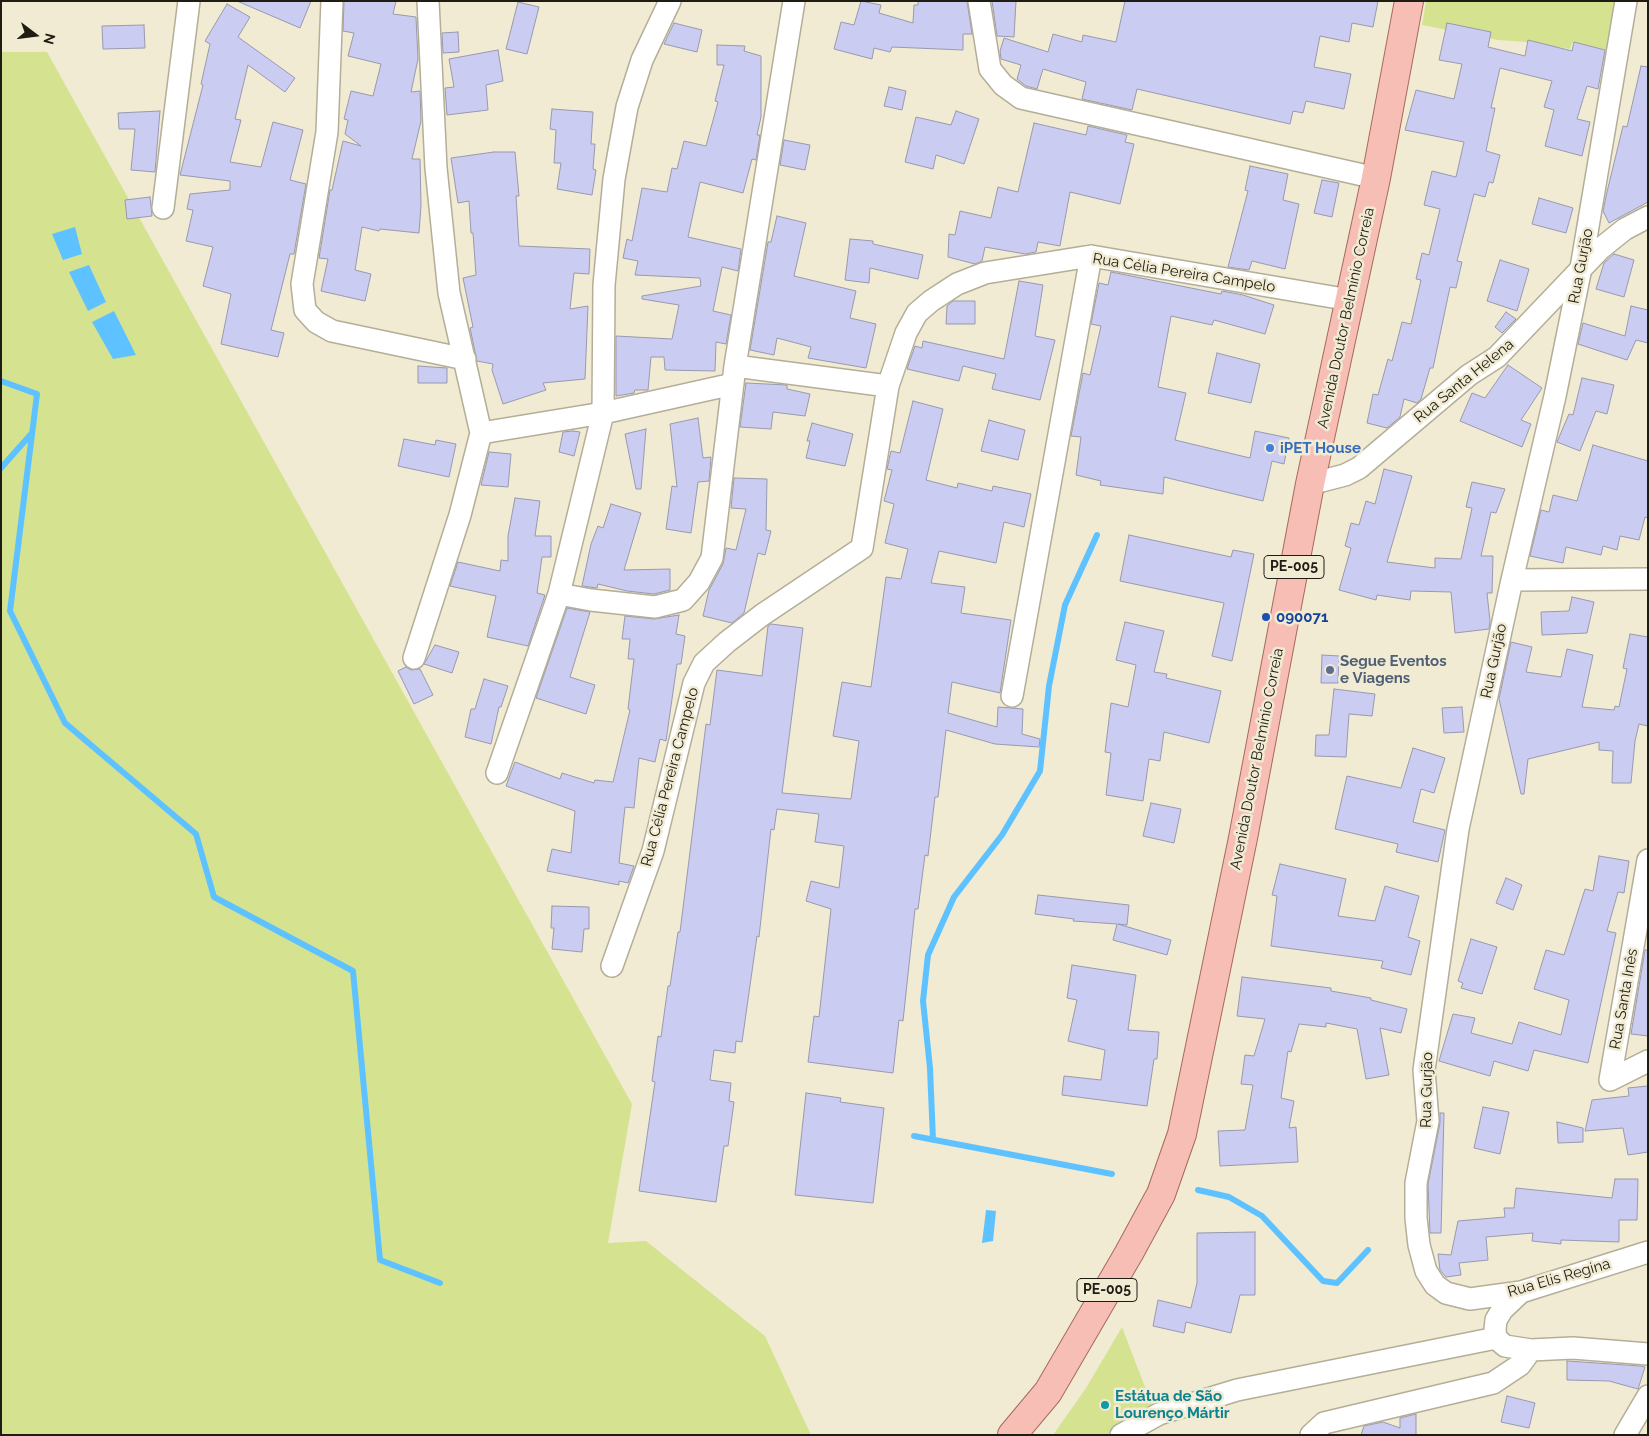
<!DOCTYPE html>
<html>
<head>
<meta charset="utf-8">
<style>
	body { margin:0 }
	#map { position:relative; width:1649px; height:1436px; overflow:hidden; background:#f1ebd3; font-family:Raleway,sans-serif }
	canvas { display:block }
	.frame { position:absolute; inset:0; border:2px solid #1e1c13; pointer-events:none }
	.north { position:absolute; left:10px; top:10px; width:50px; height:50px; -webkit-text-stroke:4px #f1ebd3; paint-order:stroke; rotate:105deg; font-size:14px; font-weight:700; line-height:20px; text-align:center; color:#1e1c13 }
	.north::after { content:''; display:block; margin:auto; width:18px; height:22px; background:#1e1c13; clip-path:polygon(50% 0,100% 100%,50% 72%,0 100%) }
</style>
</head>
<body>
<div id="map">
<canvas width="1649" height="1436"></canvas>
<div class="frame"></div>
<div class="north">N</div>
</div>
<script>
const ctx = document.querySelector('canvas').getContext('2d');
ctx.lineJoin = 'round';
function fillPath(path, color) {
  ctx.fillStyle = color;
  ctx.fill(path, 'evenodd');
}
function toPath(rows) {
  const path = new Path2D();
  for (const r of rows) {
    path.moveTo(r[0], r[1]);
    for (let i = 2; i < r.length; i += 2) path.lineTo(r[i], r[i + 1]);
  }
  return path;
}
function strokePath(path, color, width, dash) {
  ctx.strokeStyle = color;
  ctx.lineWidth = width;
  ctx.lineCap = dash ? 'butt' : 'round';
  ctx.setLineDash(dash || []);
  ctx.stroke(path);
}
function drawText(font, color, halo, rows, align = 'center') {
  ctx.font = font + ' Raleway,sans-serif';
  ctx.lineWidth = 5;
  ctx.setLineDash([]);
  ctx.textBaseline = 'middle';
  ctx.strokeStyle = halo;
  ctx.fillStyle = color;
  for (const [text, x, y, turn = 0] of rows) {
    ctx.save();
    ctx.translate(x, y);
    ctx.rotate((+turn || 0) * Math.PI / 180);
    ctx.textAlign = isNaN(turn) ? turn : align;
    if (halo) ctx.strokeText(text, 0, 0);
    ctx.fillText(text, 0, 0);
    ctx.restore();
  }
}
const green = toPath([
	[1426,1,1619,1,1610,51,1572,43,1570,49,1526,42,1498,40,1422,25],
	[1,52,47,52,632,1104,608,1243,646,1241,765,1336,811,1435,1,1435],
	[1122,1327,1155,1413,1111,1435,1053,1435,1086,1388]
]);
const water = toPath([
	[75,227,82,254,63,260,52,234],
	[89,265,106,302,88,311,69,272],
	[114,311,136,355,113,359,92,322],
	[986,1210,996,1211,993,1241,982,1243]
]);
const stream = toPath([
	[1,381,37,394,10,611,65,723,196,834,214,897,353,971,380,1260,440,1283],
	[1,468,32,433],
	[914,1136,1112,1174],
	[933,1140,930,1068,923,1001,928,955,954,897,1002,835,1040,771,1049,686,1065,605,1097,535],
	[1198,1190,1229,1197,1262,1216,1323,1281,1337,1283,1368,1250]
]);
const building = toPath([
	[237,1,311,1,300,28,237,1],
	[344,1,396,1,393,14,416,17,418,59,411,92,420,91,421,121,412,159,420,159,421,205,419,233,380,229,379,231,362,227,355,270,371,274,365,301,321,291,328,259,319,258,330,190,332,190,343,141,361,146,345,134,348,120,344,119,351,91,373,96,381,64,348,56,354,33,343,31,344,1],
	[861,1,881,5,879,13,913,23,914,5,918,5,918,1,967,1,972,34,963,34,963,50,892,47,890,52,874,48,872,59,834,49,841,22,854,25,861,1],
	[992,1,1016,1,1014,37,997,36,992,1],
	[1125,1,1378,1,1373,27,1352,23,1349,42,1320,36,1314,67,1351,74,1344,109,1306,101,1303,113,1293,111,1290,124,1137,89,1132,110,1082,99,1086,82,1043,69,1037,89,1026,86,1017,79,1021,65,1001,59,1000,51,1004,38,1048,52,1053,34,1082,42,1083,35,1116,42,1125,1],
	[518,2,539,7,527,54,506,49,518,2],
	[227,4,250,17,238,37,295,78,285,92,248,65,235,119,241,120,230,162,261,167,273,122,303,130,290,180,306,184,294,254,290,254,271,330,284,333,278,357,221,344,231,294,203,286,213,247,186,241,193,210,187,209,190,194,230,190,230,181,180,175,203,85,201,84,210,44,205,41,227,4],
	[674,23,702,30,697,52,664,44,674,23],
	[1447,23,1491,32,1488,47,1525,56,1528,40,1572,51,1574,42,1605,50,1598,89,1587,86,1577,119,1590,122,1582,156,1545,146,1554,110,1544,107,1552,81,1500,68,1491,108,1495,108,1486,151,1500,155,1493,183,1489,182,1485,197,1474,194,1457,261,1462,262,1456,288,1450,287,1433,368,1430,368,1421,399,1417,403,1404,399,1400,417,1387,428,1367,423,1373,394,1378,395,1388,359,1392,361,1402,322,1411,324,1421,280,1416,279,1422,253,1429,255,1440,209,1424,205,1432,171,1456,177,1464,142,1405,130,1416,90,1454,99,1462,64,1439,60,1447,23],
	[144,25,145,48,103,49,102,26,144,25],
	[458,32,459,52,443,53,442,33,458,32],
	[717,45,745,46,744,51,761,56,761,117,757,135,760,135,756,160,752,159,743,193,700,182,688,237,741,249,738,271,722,267,713,311,731,315,726,344,716,342,715,371,665,370,664,357,651,357,648,390,635,390,634,393,616,396,616,336,672,339,679,305,642,299,642,296,701,286,700,278,635,275,638,261,623,258,627,239,632,241,642,188,667,192,672,168,677,169,684,141,706,146,718,102,715,101,724,65,717,65,717,45],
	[498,50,503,81,486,85,488,110,447,115,445,88,454,87,449,59,498,50],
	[1641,66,1648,67,1648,202,1609,223,1603,211,1607,192,1623,126,1627,127,1641,66],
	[889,87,906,91,902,110,884,106,889,87],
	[552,109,593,112,591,144,595,144,593,169,596,170,592,195,557,189,561,163,554,163,556,130,550,129,552,109],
	[160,111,155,172,131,170,135,129,119,129,118,113,160,111],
	[956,111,979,119,964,164,936,155,933,169,905,162,916,117,951,125,956,111],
	[1034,123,1086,135,1088,126,1127,135,1125,142,1134,144,1120,204,1070,192,1060,246,1038,242,1036,252,1025,254,985,247,982,261,975,264,948,257,949,234,955,235,960,211,991,218,998,187,1018,192,1034,123],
	[784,140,810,145,805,170,780,165,784,140],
	[494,152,515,152,519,196,516,196,519,246,590,249,589,274,574,273,570,309,588,306,585,379,543,383,546,390,503,404,492,370,493,364,477,361,470,328,473,327,463,278,476,275,473,233,471,233,469,201,458,203,451,158,494,152],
	[1250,166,1288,174,1283,200,1299,204,1285,269,1252,261,1249,270,1228,267,1248,191,1245,190,1250,166],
	[1322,180,1339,183,1332,217,1314,213,1322,180],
	[150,197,152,216,127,219,125,200,150,197],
	[1539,198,1573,208,1566,233,1532,224,1539,198],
	[777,216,806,223,794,276,856,291,850,318,876,324,866,368,808,358,811,347,777,338,774,355,750,350,768,242,771,242,777,216],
	[850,239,873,241,873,244,923,255,918,279,870,268,869,283,845,280,850,239],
	[1614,254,1634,260,1624,297,1596,289,1604,263,1614,254],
	[1500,260,1529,269,1517,311,1487,301,1500,260],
	[1111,272,1221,294,1222,291,1243,295,1274,305,1265,334,1214,320,1212,325,1171,316,1158,387,1186,393,1175,440,1250,458,1255,431,1289,438,1284,464,1272,461,1263,501,1164,477,1163,494,1100,485,1101,481,1076,475,1081,437,1071,436,1083,373,1090,375,1101,326,1091,324,1099,283,1108,285,1111,272],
	[1019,281,1043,285,1035,336,1055,340,1040,400,992,389,996,374,963,366,959,381,907,369,915,346,922,348,923,341,1004,359,1019,281],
	[953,301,975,301,975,324,946,324,947,306,953,301],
	[1631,306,1648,310,1648,343,1636,340,1627,360,1578,344,1583,323,1625,336,1631,306],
	[1506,312,1516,319,1502,333,1495,327,1506,312],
	[1217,353,1260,364,1251,403,1208,393,1217,353],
	[1508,365,1542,388,1521,420,1531,424,1522,447,1460,421,1472,393,1485,398,1508,365],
	[418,366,447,368,447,383,418,383,418,366],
	[1582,378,1614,385,1607,414,1596,411,1580,451,1557,442,1569,414,1573,415,1582,378],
	[746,383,787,385,787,389,810,394,805,416,773,412,771,429,740,427,746,383],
	[913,401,943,409,926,480,957,488,958,483,992,491,993,486,1031,494,1024,527,1004,522,996,563,939,551,931,583,965,587,961,613,1011,620,1000,693,952,682,948,713,997,727,998,707,1023,709,1022,734,1040,739,1039,747,995,744,946,730,938,797,935,797,928,856,925,855,918,909,915,909,903,1021,899,1020,893,1073,808,1062,814,1016,819,1017,831,909,806,901,811,881,839,888,844,846,815,842,819,814,777,809,774,830,771,829,759,937,757,936,742,1042,736,1041,735,1053,714,1050,710,1080,731,1083,729,1101,734,1102,728,1146,724,1146,716,1202,639,1191,655,1082,652,1081,658,1036,661,1037,668,986,670,986,678,932,680,932,706,724,710,725,717,670,762,676,768,626,771,624,803,628,782,793,851,799,859,741,833,736,842,682,871,687,886,577,901,579,908,549,885,543,894,504,884,501,892,470,887,469,891,451,900,453,913,401],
	[698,418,703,458,711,457,709,481,698,482,691,533,666,529,672,486,677,487,670,424,698,418],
	[989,420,1025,430,1018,460,981,451,989,420],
	[812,423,853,434,845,466,806,458,810,441,807,441,812,423],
	[646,429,641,489,636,489,625,434,646,429],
	[573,431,580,432,574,456,559,452,563,432,573,431],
	[404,439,435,445,436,440,456,444,449,477,398,466,404,439],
	[1593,445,1648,461,1648,518,1645,517,1639,540,1620,536,1617,550,1603,546,1601,555,1566,547,1563,563,1530,556,1541,510,1549,512,1553,495,1577,501,1593,445],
	[489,452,511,454,508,487,481,485,489,452],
	[1384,469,1412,476,1387,562,1435,568,1435,558,1461,559,1472,508,1466,507,1472,482,1505,489,1496,513,1491,512,1481,556,1493,556,1492,593,1487,593,1490,621,1489,629,1455,633,1451,592,1411,591,1410,600,1377,595,1376,600,1339,590,1351,548,1345,546,1351,523,1359,525,1366,501,1375,504,1384,469],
	[734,478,767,479,766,530,771,531,765,555,758,553,744,613,732,623,703,616,709,590,723,564,726,548,736,550,746,509,731,508,734,478],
	[515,498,540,501,535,536,551,536,551,557,542,557,537,593,545,595,528,646,487,637,496,596,450,586,458,562,500,571,501,560,508,561,508,536,515,498],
	[611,504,641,513,624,570,670,569,670,590,654,594,627,591,598,584,597,588,582,586,591,544,598,526,603,528,611,504],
	[1129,535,1231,557,1233,550,1254,554,1232,661,1212,656,1224,603,1120,581,1129,535],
	[1572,597,1594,602,1587,633,1542,635,1541,612,1569,611,1572,597],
	[567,608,590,612,570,677,595,685,586,714,536,698,567,608],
	[679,615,676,634,685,636,681,664,677,664,666,741,660,739,655,762,639,758,634,808,625,807,619,863,634,866,628,883,619,881,619,885,547,871,552,849,571,853,575,811,506,786,515,762,560,779,562,773,594,783,595,780,613,782,630,710,628,709,634,659,628,659,630,639,622,639,625,616,654,619,679,615],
	[1125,622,1164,631,1154,672,1167,674,1166,678,1221,691,1209,743,1164,732,1160,761,1149,759,1143,801,1106,795,1111,753,1105,752,1111,703,1128,707,1136,665,1116,660,1125,622],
	[1630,634,1648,637,1648,726,1639,724,1635,741,1631,783,1612,783,1613,751,1599,750,1599,742,1528,759,1524,794,1521,794,1499,699,1511,642,1532,647,1526,672,1561,677,1567,649,1593,655,1582,707,1614,710,1615,706,1619,707,1627,669,1623,668,1630,634],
	[435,645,459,652,452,673,424,664,435,645],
	[1322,655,1339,656,1338,683,1321,683,1322,655],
	[406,667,411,670,420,669,433,695,414,704,398,671,406,667],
	[484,679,508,686,501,707,499,707,491,744,465,737,471,709,475,709,484,679],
	[1334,689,1375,694,1372,716,1349,714,1346,757,1315,756,1316,735,1329,735,1334,689],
	[1462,707,1464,732,1444,733,1442,708,1462,707],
	[1413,748,1445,758,1434,793,1421,789,1413,822,1445,830,1438,862,1396,852,1398,844,1335,829,1347,776,1401,788,1413,748],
	[1151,803,1181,809,1174,843,1143,836,1151,803],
	[1599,856,1629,861,1624,893,1618,892,1607,931,1616,933,1588,1063,1534,1050,1528,1071,1494,1061,1490,1076,1439,1061,1453,1014,1475,1018,1471,1033,1512,1044,1519,1022,1561,1035,1569,1000,1534,989,1546,950,1564,955,1585,889,1593,891,1599,856],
	[1280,864,1346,879,1338,916,1375,921,1385,886,1419,896,1408,937,1420,941,1411,975,1381,968,1383,961,1271,946,1277,896,1272,895,1280,864],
	[1506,878,1522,885,1513,910,1496,903,1506,878],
	[1038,895,1129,905,1127,925,1118,924,1171,940,1167,955,1113,940,1117,924,1073,921,1074,919,1035,914,1038,895],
	[552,906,589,907,589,929,584,929,582,952,552,949,554,928,551,928,552,906],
	[1471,939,1497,947,1482,994,1461,988,1463,983,1458,981,1471,939],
	[1645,950,1648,950,1648,1036,1631,1034,1645,950],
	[1072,965,1136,975,1128,1030,1159,1032,1157,1059,1154,1059,1147,1106,1062,1095,1064,1076,1101,1080,1105,1050,1068,1041,1077,1000,1067,998,1072,965],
	[1242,977,1331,988,1331,991,1371,998,1371,1000,1407,1009,1401,1033,1380,1028,1389,1075,1366,1079,1357,1029,1326,1023,1326,1027,1299,1024,1291,1052,1288,1051,1281,1098,1294,1101,1289,1128,1296,1127,1298,1162,1220,1166,1218,1131,1245,1130,1253,1085,1241,1084,1245,1055,1254,1056,1265,1019,1237,1016,1242,977],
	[1648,1086,1648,1152,1628,1155,1623,1128,1585,1131,1592,1100,1629,1096,1628,1088,1648,1086],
	[806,1093,841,1098,840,1102,884,1108,873,1203,795,1195,806,1093],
	[1483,1107,1509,1112,1500,1154,1474,1148,1483,1107],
	[1440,1113,1444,1113,1441,1233,1430,1233,1428,1184,1440,1123,1440,1113],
	[1557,1122,1583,1128,1583,1142,1558,1143,1557,1122],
	[1615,1179,1638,1179,1637,1220,1619,1220,1619,1242,1561,1240,1561,1244,1532,1241,1533,1233,1486,1237,1488,1260,1459,1263,1461,1275,1446,1277,1440,1270,1438,1254,1451,1255,1458,1221,1505,1217,1504,1208,1514,1208,1516,1188,1612,1198,1615,1179],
	[1255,1232,1255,1295,1240,1295,1231,1333,1186,1322,1184,1333,1153,1326,1158,1300,1191,1308,1197,1283,1197,1233,1255,1232],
	[1567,1361,1640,1366,1645,1367,1638,1389,1609,1381,1567,1380,1567,1361],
	[1507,1396,1535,1403,1529,1428,1501,1422,1507,1396],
	[1416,1414,1416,1435,1361,1435,1364,1426,1383,1422,1400,1428,1400,1418,1416,1414]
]);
const street = toPath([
	[332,1,327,132,302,284,305,310,316,322,332,331,465,359],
	[979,1,990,69,1003,85,1021,98,1376,178],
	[1626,1,1581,268,1555,396,1512,580,1458,829,1424,1070,1428,1121,1416,1183,1416,1218,1419,1245,1426,1271,1435,1285,1446,1293,1470,1299,1521,1292,1648,1252],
	[163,208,189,1],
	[735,366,888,386],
	[481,433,603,413,733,384],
	[1310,484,1345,475,1359,468,1469,375,1497,357,1600,249,1625,229,1648,217],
	[1512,580,1648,579],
	[559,594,603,413,604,285,614,179,627,107,642,60,670,1],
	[414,658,460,515,481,433,449,293,436,168,428,1],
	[1012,696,1091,256],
	[497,773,559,594,591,600,655,607,683,600,699,582,712,558,735,366,794,1],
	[612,966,653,851,694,683,704,663,727,642,762,615,862,548,888,386,906,333,917,313,931,301,957,284,985,273,1091,256,1350,300],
	[1610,1080,1648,860],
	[1610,1080,1648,1061],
	[1521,1292,1502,1310,1496,1320,1495,1330,1496,1338,1505,1346,1531,1350,1573,1348,1648,1354],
	[1121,1435,1159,1414,1237,1390,1496,1338],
	[1311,1435,1324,1423,1493,1383,1520,1365,1531,1350],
	[1625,1435,1648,1396]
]);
const primary = toPath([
	[1012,1435,1048,1392,1129,1253,1161,1194,1182,1134,1243,838,1310,484,1376,178,1409,1]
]);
const markers = [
	[1270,448,5,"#3f7fe0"],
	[1266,617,5,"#1a4fb4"],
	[1330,670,5,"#5c6f8a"],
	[1105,1405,5,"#0f9aa8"]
];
const shields = [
	[1294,567,60],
	[1107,1290,60]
];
const shieldNames = [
	["PE-005",1294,567],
	["PE-005",1107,1290]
];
const streetNames = [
	["Rua Gurjão",1581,266,-79],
	["Rua Célia Pereira Campelo",1184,273,9],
	["Avenida Doutor Belmínio Correia",1346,318,-78],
	["Rua Santa Helena",1464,381,-39],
	["Rua Gurjão",1494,661,-78],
	["Avenida Doutor Belmínio Correia",1257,759,-79],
	["Rua Célia Pereira Campelo",670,777,-75],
	["Rua Santa Inês",1624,999,-80],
	["Rua Gurjão",1427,1090,-89],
	["Rua Elis Regina",1559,1278,-16]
];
const shopNames = [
	["iPET House",1280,448]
];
const transitNames = [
	["090071",1276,617]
];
const serviceNames = [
	["Segue Eventos",1340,661],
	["e Viagens",1340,678]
];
const cultureNames = [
	["Estátua de São",1115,1396],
	["Lourenço Mártir",1115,1413]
];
fillPath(green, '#d5e391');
fillPath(water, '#5dc2ff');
strokePath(stream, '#5dc2ff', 6);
fillPath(building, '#cbccf1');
strokePath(building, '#9799af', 1);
strokePath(street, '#b4ae98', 24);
strokePath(primary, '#a8695c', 30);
strokePath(street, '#fff', 21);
strokePath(primary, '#f7beb5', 28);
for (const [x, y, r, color] of markers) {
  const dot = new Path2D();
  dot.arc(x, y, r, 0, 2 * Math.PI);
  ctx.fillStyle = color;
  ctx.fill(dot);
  strokePath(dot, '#f1ebd3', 2);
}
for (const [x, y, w] of shields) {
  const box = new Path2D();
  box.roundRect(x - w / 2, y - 11.5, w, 23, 4);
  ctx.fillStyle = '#f1ebd3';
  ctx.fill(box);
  strokePath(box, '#1e1c13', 1);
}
drawText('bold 14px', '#1e1c13', null, shieldNames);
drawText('15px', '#1e1c13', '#f1ebd3', streetNames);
drawText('bold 15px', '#366cbe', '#f1ebd3', shopNames, 'left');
drawText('bold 15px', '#164399', '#f1ebd3', transitNames, 'left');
drawText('bold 15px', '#4e5e75', '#f1ebd3', serviceNames, 'left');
drawText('bold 15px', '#0d838f', '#f1ebd3', cultureNames, 'left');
</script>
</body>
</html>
